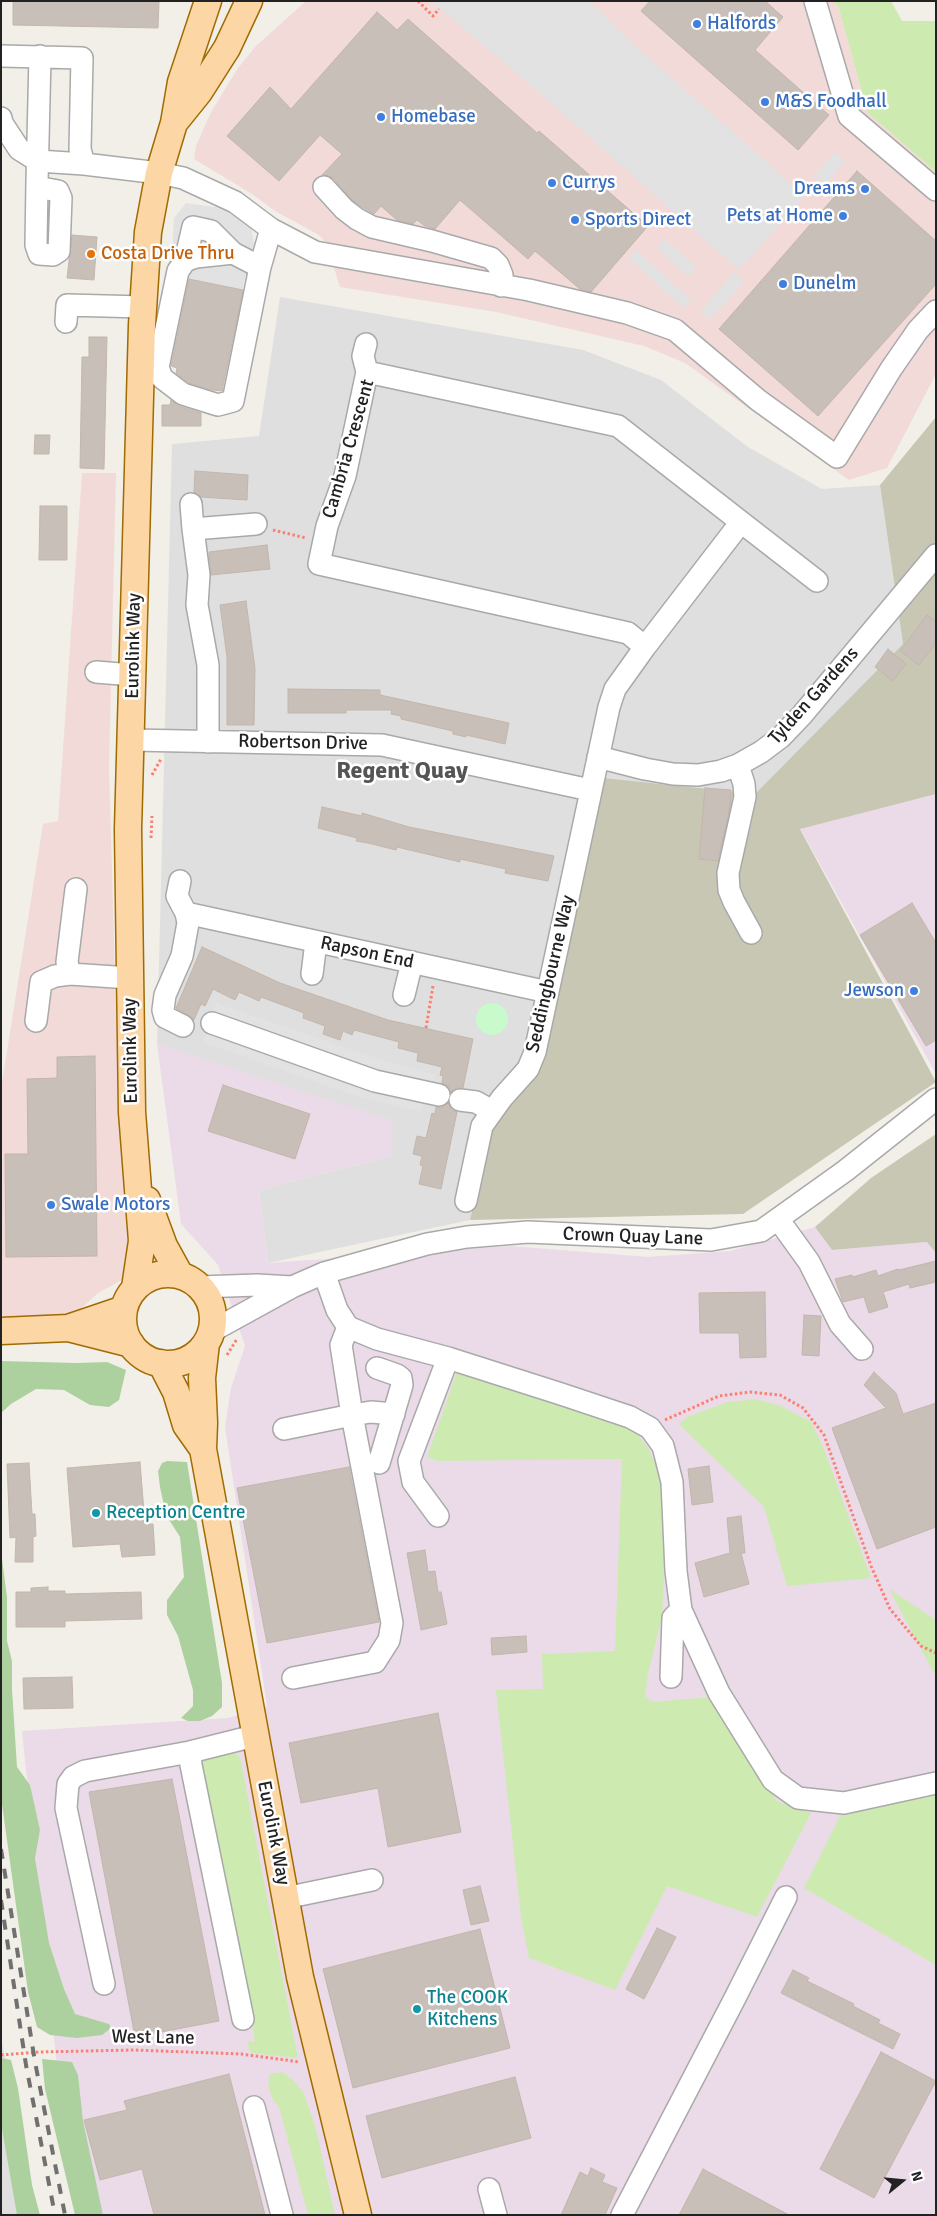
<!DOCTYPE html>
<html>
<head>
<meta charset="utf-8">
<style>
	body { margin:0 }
	#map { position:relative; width:937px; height:2216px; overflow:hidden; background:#f2efe9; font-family:Signika,sans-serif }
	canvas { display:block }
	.frame { position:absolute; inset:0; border:2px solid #222; pointer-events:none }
	.north { position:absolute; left:877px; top:2156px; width:50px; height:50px; -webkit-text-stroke:4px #fff; paint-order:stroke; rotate:73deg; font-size:14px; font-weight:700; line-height:20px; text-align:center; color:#222 }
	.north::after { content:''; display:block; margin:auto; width:18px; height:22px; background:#222; clip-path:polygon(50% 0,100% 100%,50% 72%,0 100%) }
</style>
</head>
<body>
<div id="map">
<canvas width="937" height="2216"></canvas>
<div class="frame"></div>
<div class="north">N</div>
</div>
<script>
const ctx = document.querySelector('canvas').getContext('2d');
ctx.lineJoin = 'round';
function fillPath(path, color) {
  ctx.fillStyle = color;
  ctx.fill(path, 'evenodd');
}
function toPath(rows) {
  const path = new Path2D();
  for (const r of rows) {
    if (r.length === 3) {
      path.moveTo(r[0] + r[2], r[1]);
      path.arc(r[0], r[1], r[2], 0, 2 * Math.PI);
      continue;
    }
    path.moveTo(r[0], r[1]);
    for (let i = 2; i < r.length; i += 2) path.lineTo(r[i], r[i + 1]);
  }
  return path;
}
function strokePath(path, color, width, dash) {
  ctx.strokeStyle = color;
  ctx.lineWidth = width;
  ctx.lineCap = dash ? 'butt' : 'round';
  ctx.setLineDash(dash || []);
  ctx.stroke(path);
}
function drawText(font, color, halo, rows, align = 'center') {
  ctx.font = font + ' Signika,sans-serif';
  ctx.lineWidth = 5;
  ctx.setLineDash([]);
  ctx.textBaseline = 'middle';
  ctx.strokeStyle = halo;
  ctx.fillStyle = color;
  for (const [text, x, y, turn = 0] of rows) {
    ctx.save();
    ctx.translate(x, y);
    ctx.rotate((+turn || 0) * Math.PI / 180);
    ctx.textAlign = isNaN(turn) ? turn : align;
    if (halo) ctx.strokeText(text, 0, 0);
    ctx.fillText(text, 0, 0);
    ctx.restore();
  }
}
const residential = toPath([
	[280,297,583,350,661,380,748,447,822,489,880,485,903,644,755,794,542,1057,487,1139,470,1220,268,1263,259,1190,392,1156,157,1044,172,444,259,436],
	[1,2036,2,2043,38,2215,1,2215]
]);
const commercial = toPath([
	[306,1,832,1,838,6,868,113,936,172,936,374,887,468,849,480,685,363,644,346,496,312,340,287,326,243,319,235,275,211,252,194,194,159,196,146,211,112,238,68,256,46],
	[82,473,116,473,109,768,119,1113,128,1225,127,1256,122,1280,98,1293,72,1317,1,1322,1,1089,43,824,58,821]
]);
const industrial = toPath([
	[936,794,936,1074,800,828],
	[157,1044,392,1120,392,1156,259,1190,268,1263,511,1246,648,1257,730,1251,815,1227,832,1250,927,1242,936,1243,936,2215,85,2215,61,2106,22,1731,228,1718,267,1706,225,1427,231,1388,245,1346,218,1265,181,1224]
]);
const construction = toPath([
	[936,417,936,794,800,829,936,1082,743,1214,470,1220,492,1122,521,1088,603,778,755,794,903,644,880,485],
	[936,1134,936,1253,927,1242,832,1250,815,1227,871,1178]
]);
const grass = toPath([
	[832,1,891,1,902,21,936,21,936,172,868,113,838,6],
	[458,1369,615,1423,636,1432,649,1449,658,1471,664,1496,666,1535,662,1617,648,1674,645,1696,653,1702,711,1697,750,1764,778,1802,811,1813,757,1917,667,1886,615,1990,529,1958,521,1917,496,1690,543,1689,542,1654,615,1651,622,1459,438,1461,427,1457],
	[756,1399,781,1406,811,1422,824,1449,871,1578,787,1586,764,1507,679,1424,687,1417,727,1402],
	[889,1589,936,1620,936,1677],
	[232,1751,240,1757,298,2058,251,2053,247,2041,255,2042,230,1903,209,1807,203,1767,198,1765,198,1760],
	[936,1790,936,1965,804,1888,842,1812],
	[282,2072,293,2080,304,2093,316,2129,335,2215,308,2215,279,2107,272,2098,268,2085,270,2074]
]);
const forest = toPath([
	[1,1361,77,1363,107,1362,126,1370,119,1400,109,1407,90,1405,64,1390,36,1389,11,1404,1,1413],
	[167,1461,187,1462,222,1683,222,1707,212,1716,200,1721,188,1721,181,1718,193,1706,193,1690,178,1636,167,1615,167,1600,184,1577,180,1537,166,1515,160,1487,158,1471,162,1463],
	[1,1551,7,1597,7,1641,12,1661,12,1689,17,1767,30,1785,40,1830,35,1858,49,1943,64,1989,75,2014,109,2024,111,2028,102,2035,77,2038,50,2035,37,2027,28,1992,1,1797],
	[1,2058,11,2060,18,2088,32,2185,40,2215,17,2215,1,2123],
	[42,2059,72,2062,78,2075,83,2121,103,2215,75,2215,45,2089]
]);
const park = toPath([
	[492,1019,16]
]);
const parking = toPath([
	[432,1,590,1,621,33,778,172,803,198,739,270,551,103],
	[835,152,845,161,825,185,814,176],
	[186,203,222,208,251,226,254,244,242,290,183,277,160,337,165,272,172,254,174,218],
	[664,239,696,266,690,277,656,248],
	[636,250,691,300,683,308,629,258],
	[734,272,744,282,710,319,700,312],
	[216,1003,378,1059,436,1075,433,1086,424,1099,421,1111,365,1099,202,1042]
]);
const building = toPath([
	[13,1,159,1,158,28,13,25,13,1],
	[650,1,765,1,783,17,755,50,829,115,798,150,641,11,650,1],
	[377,12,397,30,408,19,537,133,539,131,648,226,591,292,580,289,535,251,528,259,460,200,435,229,425,226,417,220,413,224,397,220,381,206,374,214,364,208,352,200,333,178,322,175,342,154,320,135,279,181,227,136,270,87,291,109,377,12],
	[857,171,936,241,936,284,818,416,719,329,857,171],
	[72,235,97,237,94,280,67,278,72,235],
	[189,279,243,290,222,391,212,390,189,383,176,373,177,368,171,366,189,279],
	[89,337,107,337,104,469,80,468,82,357,89,357,89,337],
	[171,400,179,406,201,413,201,426,162,426,162,405,170,405,171,400],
	[35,435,50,435,49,454,34,454,35,435],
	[195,471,248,475,247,500,201,497,194,492,195,471],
	[40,506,67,506,67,560,39,560,40,506],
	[267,545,270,569,211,575,209,552,267,545],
	[246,601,255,669,254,725,227,725,227,657,220,605,246,601],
	[927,615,936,621,936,643,919,665,900,651,927,615],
	[888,649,906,664,893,681,875,667,888,649],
	[288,689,380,690,380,695,509,723,505,744,466,735,466,737,453,734,453,731,401,719,401,716,391,714,392,710,346,710,346,713,288,713,288,689],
	[705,788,731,790,730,806,718,861,699,859,705,788],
	[322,807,362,816,362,813,409,827,554,856,548,881,505,873,506,869,460,859,460,862,397,847,396,850,368,843,356,841,357,838,318,828,322,807],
	[912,903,936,943,936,1040,926,1046,860,935,912,903],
	[202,947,280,983,388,1020,473,1039,463,1088,456,1088,451,1092,448,1086,442,1083,443,1076,440,1075,442,1067,417,1061,418,1053,398,1048,399,1042,354,1030,352,1035,343,1031,340,1040,323,1034,325,1026,303,1018,304,1013,261,997,259,1001,239,992,235,1000,213,989,205,1006,201,1004,194,1020,176,1008,202,947],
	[95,1056,97,1256,6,1257,5,1154,28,1154,27,1079,57,1078,57,1057,95,1056],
	[223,1085,310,1114,295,1159,208,1131,223,1085],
	[448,1103,452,1110,457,1112,441,1189,419,1184,423,1166,420,1165,422,1156,413,1154,417,1136,426,1138,432,1113,435,1114,436,1107,443,1107,448,1103],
	[936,1261,936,1282,910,1288,909,1284,883,1292,888,1307,869,1313,864,1297,843,1302,835,1279,852,1275,853,1277,876,1270,878,1276,898,1269,899,1270,936,1261],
	[765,1292,766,1357,740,1358,739,1333,700,1333,699,1293,765,1292],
	[804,1315,821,1316,819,1356,802,1355,804,1315],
	[874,1372,896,1393,903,1414,936,1403,936,1527,877,1549,832,1428,886,1408,864,1385,874,1372],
	[140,1462,145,1524,153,1524,155,1555,122,1557,120,1544,73,1547,67,1468,140,1462],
	[29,1463,32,1514,35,1514,36,1536,33,1537,33,1562,15,1562,16,1537,10,1538,7,1464,29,1463],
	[709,1466,713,1502,692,1505,688,1469,709,1466],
	[349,1467,379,1622,267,1643,237,1488,349,1467],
	[741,1516,745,1553,741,1553,749,1584,704,1597,695,1563,730,1553,727,1518,741,1516],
	[425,1550,428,1572,435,1571,438,1592,441,1592,447,1624,421,1630,407,1553,425,1550],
	[48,1587,48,1591,65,1591,65,1594,141,1592,142,1619,65,1621,65,1627,16,1627,16,1592,31,1592,31,1588,48,1587],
	[526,1636,527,1652,492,1655,491,1638,526,1636],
	[72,1677,73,1708,24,1709,23,1678,72,1677],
	[438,1713,461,1832,388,1847,378,1788,301,1803,289,1743,438,1713],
	[172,1779,219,2021,135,2037,89,1792,172,1779],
	[480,1886,489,1921,471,1925,463,1890,480,1886],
	[657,1928,676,1937,644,1999,626,1989,657,1928],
	[480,1929,510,2048,353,2088,323,1969,480,1929],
	[793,1970,809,1978,807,1981,854,2004,853,2006,880,2020,878,2023,900,2034,893,2049,781,1993,793,1970],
	[881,2052,936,2081,874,2198,820,2169,881,2052],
	[229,2074,265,2215,154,2215,142,2169,100,2180,84,2120,127,2110,124,2101,229,2074],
	[515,2077,531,2138,382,2178,366,2116,515,2077],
	[591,2168,605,2175,602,2182,617,2188,605,2215,561,2215,580,2172,588,2176,591,2168],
	[703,2169,789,2215,679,2215,703,2169]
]);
const path = toPath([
	[418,1,433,16,439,9],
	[273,530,306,538],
	[152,775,161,759],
	[151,838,152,816],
	[426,1028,433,986],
	[227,1355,237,1339],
	[665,1420,719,1396,750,1392,780,1395,803,1408,824,1435,871,1566,890,1609,921,1646,936,1653],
	[1,2055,39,2052,134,2050,241,2054,300,2062]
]);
const minor = toPath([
	[815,1,849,116,936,190],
	[1,56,82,58,80,149,84,164],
	[1,118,2,123,19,149,38,161,84,164,159,173,183,178,235,202,271,229,315,252,529,290,627,313,675,330,758,400,837,457,891,369,918,330,936,311],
	[37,182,42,188,58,191,61,198,59,251,53,255,39,254,36,245,37,182,40,56],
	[324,187,344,209,357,219,372,227,432,241,491,258,498,265,502,275,501,286],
	[185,261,196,257,233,253],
	[260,267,233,253,211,231,193,227,185,261,178,271,158,367,162,378,183,394,218,405,233,401,260,267,271,229],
	[66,322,67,305,143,307],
	[366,344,363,356,367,372],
	[367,372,618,426,741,522,645,647,628,633,319,564,327,526,345,476,367,372],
	[191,504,193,529],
	[741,522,817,581],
	[96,672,133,675],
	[132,740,382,745,590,790],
	[208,742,208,665,197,605,199,575,193,529,256,524],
	[598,757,645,769,673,774,698,775,721,771,738,765,761,752,781,737,802,715,936,555],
	[738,765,744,784,745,797,728,873,729,890,734,902,751,933],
	[180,881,177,896,186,913,188,923,182,956,165,995,163,1010,165,1017,183,1026],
	[76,889,67,962,70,974,130,978],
	[186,913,548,992],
	[312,974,316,942],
	[404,995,412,962],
	[36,1021,41,982,55,976,70,974],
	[212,1023,375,1081,439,1095],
	[460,1100,476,1102,492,1111],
	[466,1201,482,1126,502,1098,528,1069,535,1052,609,707,615,689,645,647],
	[778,1219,809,1262,840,1324,862,1349],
	[324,1273,337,1310,348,1327,377,1339,448,1358,561,1394,630,1417,650,1428,663,1446,672,1482,676,1571,681,1610,719,1693,773,1780,798,1798,844,1803,936,1783],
	[200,1287,257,1285,292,1287],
	[212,1331,292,1287,324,1273,427,1244,467,1237,528,1232,711,1240,761,1231,845,1171,936,1099],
	[377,1368,397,1375,401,1378,402,1385,379,1463],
	[284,1429,352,1415,341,1345,348,1327],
	[438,1516,413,1482,409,1461,448,1358],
	[671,1677,673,1618,681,1610],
	[293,1678,375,1662,389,1640,392,1623,352,1415,371,1412,394,1414],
	[190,1752,191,1765,243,2019],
	[285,1898,372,1880],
	[104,1984,66,1808,68,1784,73,1777,85,1771,190,1752,254,1736],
	[254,2107,282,2215],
	[489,2189,496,2215],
	[622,2215,734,2000,786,1897]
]);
const major = toPath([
	[174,123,199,92,227,48,249,1],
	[147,1200,164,1246,180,1275],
	[168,1319,45],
	[135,1288,142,1241,132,1112,128,829,142,325,148,232,159,173,174,123,181,82,208,1],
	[68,1328,131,1344],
	[1,1331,68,1328,124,1309],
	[206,1343,202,1378,204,1423,203,1449,300,1977,358,2215],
	[161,1363,176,1392,186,1425,203,1449]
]);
const rail = toPath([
	[1,1849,35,2062,65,2215],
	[1,1900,26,2065,55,2215]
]);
const markers = [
	[697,24,5,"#3f7fe0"],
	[765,102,5,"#3f7fe0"],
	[381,117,5,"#3f7fe0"],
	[552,183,5,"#3f7fe0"],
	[865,189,5,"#3f7fe0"],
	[843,216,5,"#3f7fe0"],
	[575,220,5,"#3f7fe0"],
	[91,254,5,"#e8710a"],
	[783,284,5,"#3f7fe0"],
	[914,991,5,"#3f7fe0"],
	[51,1205,5,"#3f7fe0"],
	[96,1513,5,"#0f9aa8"],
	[417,2009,5,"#0f9aa8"]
];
const shopNames = [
	["Halfords",707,24],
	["M&S Foodhall",775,102],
	["Homebase",391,117],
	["Currys",562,183],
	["Dreams",855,189,"right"],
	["Pets at Home",833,216,"right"],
	["Sports Direct",585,220],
	["Dunelm",793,284],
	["Jewson",904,991,"right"],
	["Swale Motors",61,1205]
];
const foodNames = [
	["Costa Drive Thru",101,254]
];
const streetNames = [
	["Cambria Crescent",349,449,-74],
	["Eurolink Way",134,646,-89],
	["Tylden Gardens",814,696,-48],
	["Robertson Drive",303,743,1],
	["Rapson End",367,953,12],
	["Seddingbourne Way",551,974,-77],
	["Eurolink Way",131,1051,-91],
	["Crown Quay Lane",633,1237,2],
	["Eurolink Way",273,1833,79],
	["West Lane",153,2038,1]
];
const cultureNames = [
	["Reception Centre",106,1513],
	["The COOK",427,1998],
	["Kitchens",427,2020]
];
const districtNames = [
	["Regent Quay",402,772]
];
fillPath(residential, '#e0dfdf');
fillPath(commercial, '#f2dad9');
fillPath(industrial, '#ebdbe8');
fillPath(construction, '#c7c7b4');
fillPath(grass, '#cdebb0');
fillPath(forest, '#add19e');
fillPath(park, '#c8facc');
fillPath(parking, '#e2e2e2');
fillPath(building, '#c7bfb8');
strokePath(building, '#c4b6ab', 1);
strokePath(minor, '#a9a9a9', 24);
strokePath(major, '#a06b00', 29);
strokePath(path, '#fa8072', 3, [2.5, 2.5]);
strokePath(minor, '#fff', 21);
strokePath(major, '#fcd6a4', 26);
strokePath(rail, '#707070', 4, [10, 10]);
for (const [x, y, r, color] of markers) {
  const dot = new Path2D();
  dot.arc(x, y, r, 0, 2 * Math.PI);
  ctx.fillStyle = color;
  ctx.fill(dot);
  strokePath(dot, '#fff', 2);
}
drawText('19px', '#366cbe', '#fff', shopNames, 'left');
drawText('19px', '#c56008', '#fff', foodNames, 'left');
drawText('19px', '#222', '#fff', streetNames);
drawText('19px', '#0d838f', '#fff', cultureNames, 'left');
drawText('bold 24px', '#555', '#fff', districtNames);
</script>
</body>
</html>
